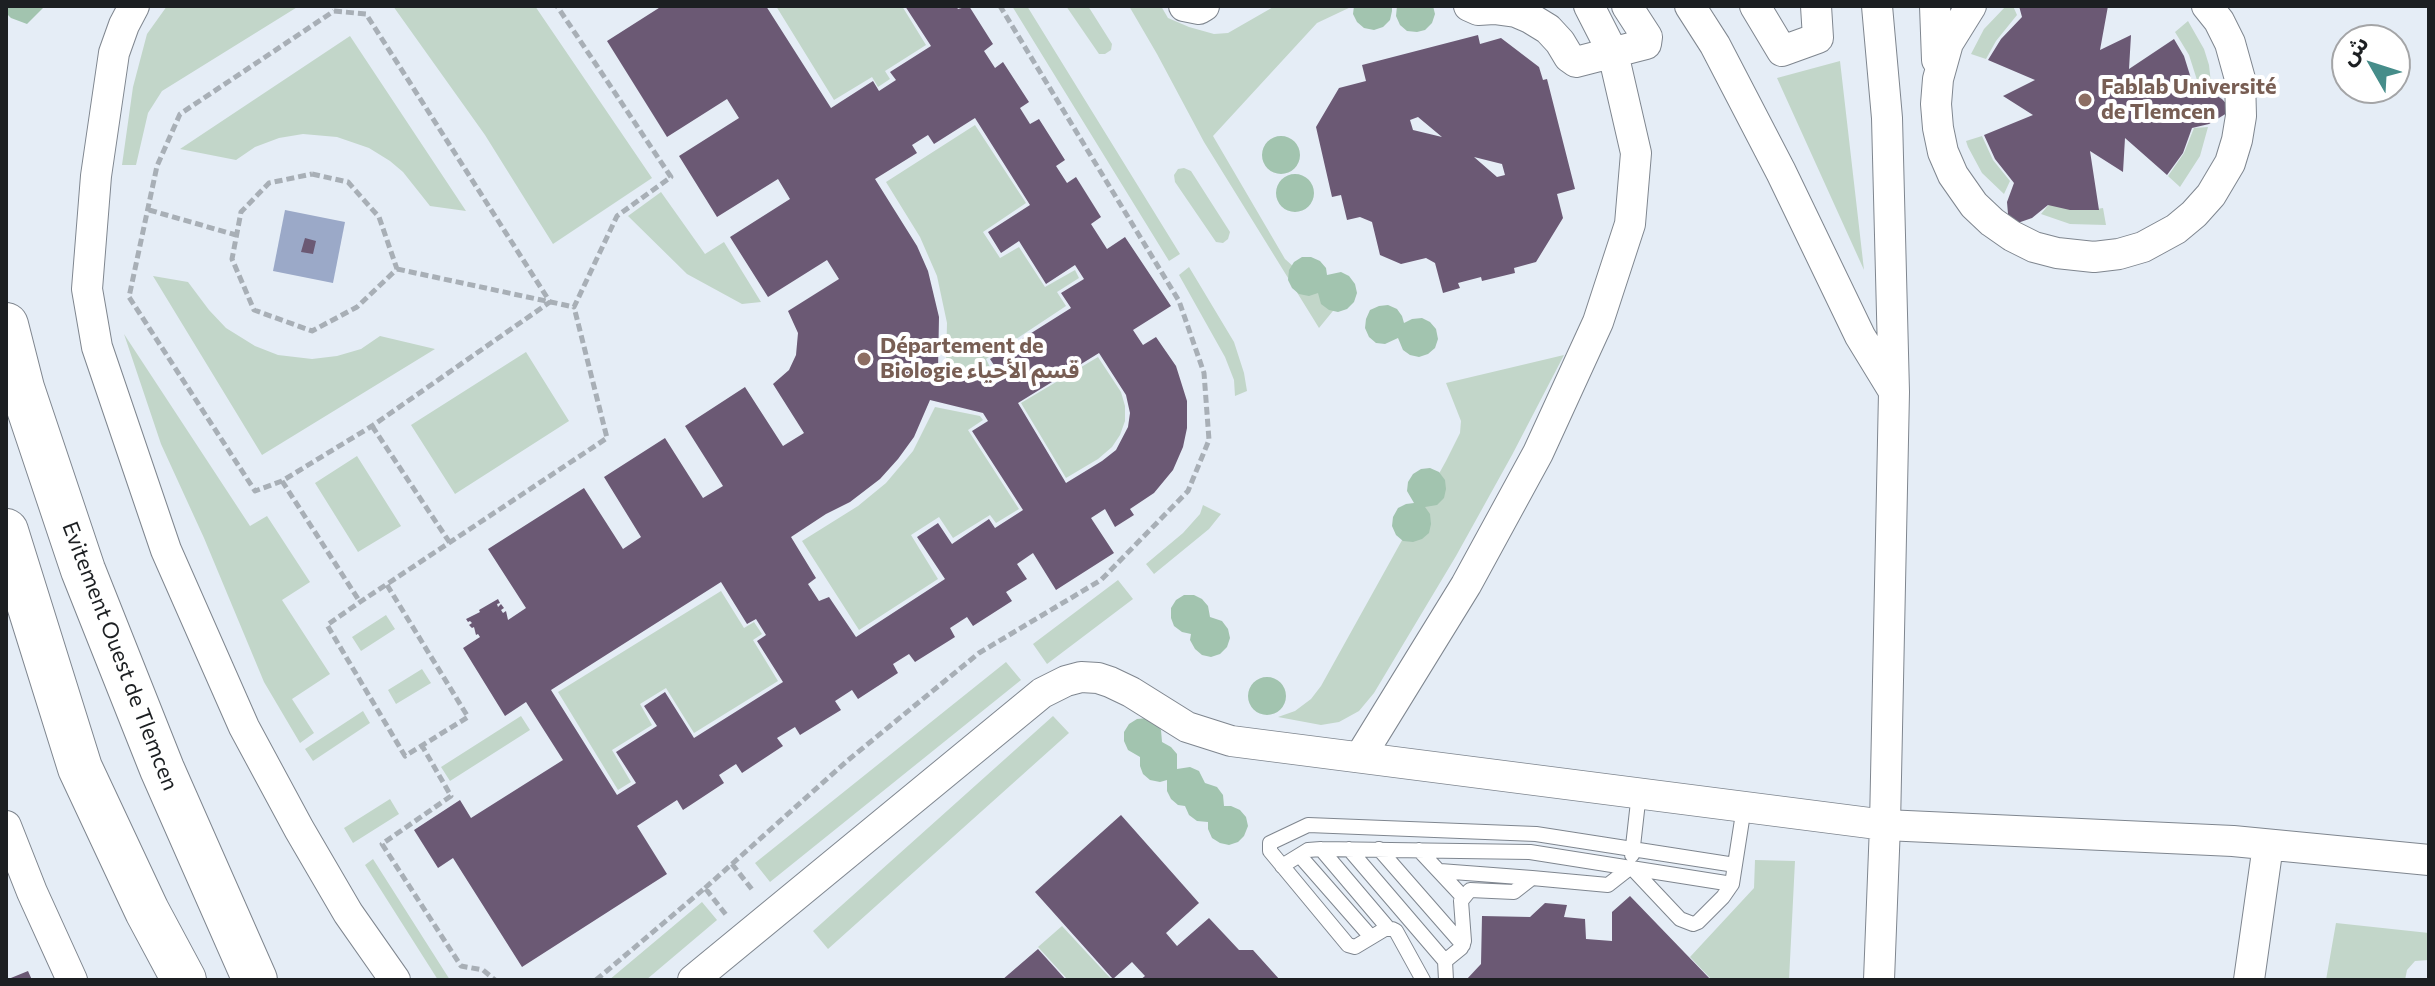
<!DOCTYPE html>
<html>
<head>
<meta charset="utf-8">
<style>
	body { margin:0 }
	#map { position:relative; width:2435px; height:986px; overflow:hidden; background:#e5edf6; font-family:Commissioner,"Noto Sans Arabic",sans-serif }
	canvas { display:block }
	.frame { position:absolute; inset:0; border:8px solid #1c1f22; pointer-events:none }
	.north { position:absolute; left:2331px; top:24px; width:80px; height:80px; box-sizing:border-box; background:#fff; border:2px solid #a4a5a7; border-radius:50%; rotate:309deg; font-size:22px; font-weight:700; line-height:32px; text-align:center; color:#1c1f22 }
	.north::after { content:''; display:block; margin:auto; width:28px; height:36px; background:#468d8a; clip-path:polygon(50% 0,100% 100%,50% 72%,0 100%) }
</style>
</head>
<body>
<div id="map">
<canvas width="2435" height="986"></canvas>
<div class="frame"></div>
<div class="north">ش</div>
</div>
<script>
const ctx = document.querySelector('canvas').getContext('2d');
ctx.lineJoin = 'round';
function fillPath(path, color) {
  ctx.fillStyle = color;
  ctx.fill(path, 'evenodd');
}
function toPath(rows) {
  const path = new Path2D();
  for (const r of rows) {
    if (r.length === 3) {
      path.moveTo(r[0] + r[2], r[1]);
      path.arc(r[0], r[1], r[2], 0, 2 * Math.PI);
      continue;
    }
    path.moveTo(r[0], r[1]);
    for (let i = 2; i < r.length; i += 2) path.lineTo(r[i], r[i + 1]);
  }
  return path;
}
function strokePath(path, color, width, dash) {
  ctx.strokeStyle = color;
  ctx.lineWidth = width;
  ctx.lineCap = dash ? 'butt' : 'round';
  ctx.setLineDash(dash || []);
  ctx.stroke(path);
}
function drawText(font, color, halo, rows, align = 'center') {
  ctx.font = font + ' Commissioner,"Noto Sans Arabic",sans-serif';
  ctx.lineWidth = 8;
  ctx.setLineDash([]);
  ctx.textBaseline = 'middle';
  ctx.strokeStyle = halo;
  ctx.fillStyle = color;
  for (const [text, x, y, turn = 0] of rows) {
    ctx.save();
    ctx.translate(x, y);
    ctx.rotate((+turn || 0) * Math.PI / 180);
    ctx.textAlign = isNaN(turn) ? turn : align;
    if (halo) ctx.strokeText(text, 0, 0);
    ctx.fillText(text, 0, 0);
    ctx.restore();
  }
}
const green = toPath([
	[167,6,299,6,162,91,148,113,136,165,122,165,133,87,147,34],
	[393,6,535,6,652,178,553,244,485,135],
	[776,6,902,6,926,45,885,71,890,79,878,87,872,77,834,100],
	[1012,6,1027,6,1180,254,1169,261],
	[1066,6,1088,6,1112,44,1111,50,1105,54,1099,54],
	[1129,6,1161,6,1168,18,1189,27,1214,34,1228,33,1275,6,1353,6,1317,23,1213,136,1285,259,1337,306,1319,328,1204,142,1157,54],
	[2006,6,2013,6,2017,15,1996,41,1986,59,1971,54,1984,29],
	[2188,21,2204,49,2209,65,2211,83,2197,80,2189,55,2175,32],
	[350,36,466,211,430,206,403,172,390,161,369,148,337,137,303,134,279,138,255,147,236,160,180,149],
	[1840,61,1864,270,1777,78],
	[975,125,1026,203,983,232,1000,258,1019,247,1045,287,1075,270,1079,278,1057,292,1066,306,986,359,994,375,990,378,946,365,947,323,937,276,920,237,886,182],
	[2208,127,2200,156,2180,187,2168,176,2184,153,2194,128],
	[1982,136,1993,160,2010,181,2004,194,1982,173,1968,147,1966,141],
	[1184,168,1191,171,1230,232,1228,239,1223,243,1216,242,1175,182,1174,175,1178,169],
	[661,192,705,254,724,242,761,302,742,304,687,274,628,216],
	[2050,203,2090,210,2103,208,2106,225,2070,224,2041,214],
	[1189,267,1234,342,1244,373,1247,391,1235,396,1234,380,1225,357,1179,275],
	[153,276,188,282,209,310,226,328,255,346,278,355,312,359,337,356,361,349,380,336,435,349,262,455],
	[124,334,250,526,267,516,310,582,282,600,330,674,292,699,314,733,300,743,264,682,204,538,161,444],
	[526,352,569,421,455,494,411,425],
	[1564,355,1512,455,1456,556,1374,693,1359,711,1339,722,1321,725,1278,717,1295,711,1311,699,1321,686,1446,461,1460,433,1461,421,1446,383],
	[1098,357,1121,392,1125,406,1125,421,1120,435,1112,447,1098,459,1066,478,1021,403],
	[935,407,980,416,983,420,968,430,1019,509,996,523,990,515,953,538,939,517,911,535,938,579,859,630,802,541,858,506,886,483,913,451],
	[357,456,401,526,358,552,315,483],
	[1203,505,1221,514,1209,529,1154,574,1146,564,1183,533,1200,514],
	[1118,580,1133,599,1047,664,1033,644],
	[721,591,744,628,754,622,762,634,753,640,778,681,694,733,666,688,640,704,652,725,612,750,631,782,618,790,558,692],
	[386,615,395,629,361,651,352,637],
	[1006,662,1021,680,770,882,755,863],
	[422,669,431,683,396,704,388,690],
	[363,711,370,723,313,761,305,749],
	[521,716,530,730,450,781,441,767],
	[1053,716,1069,733,828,949,813,931],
	[390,799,399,814,353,843,344,828],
	[373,859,450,980,438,980,365,865],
	[1755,860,1795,861,1789,980,1712,980,1690,957,1754,888],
	[702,902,717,920,646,980,609,980],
	[2336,923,2429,933,2429,960,2415,961,2407,970,2405,980,2326,980],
	[1062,926,1112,980,1068,980,1038,947]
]);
const forest = toPath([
	[6,6,45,6,27,24,11,18,6,13],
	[1354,6,1392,6,1392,11,1390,20,1383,27,1374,30,1364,28,1357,22,1353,14],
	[1397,6,1433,6,1435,14,1432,23,1425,30,1417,32,1407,31,1400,25,1396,16],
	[1281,155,19],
	[1295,193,19],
	[1302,257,1311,257,1320,261,1326,268,1327,275,1341,272,1349,276,1355,284,1357,293,1354,302,1347,309,1338,312,1329,310,1321,304,1318,293,1309,296,1299,294,1292,288,1288,280,1289,270,1294,262],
	[1388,305,1397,309,1402,316,1404,323,1412,319,1422,318,1430,322,1436,329,1438,339,1435,348,1428,354,1419,357,1410,355,1403,350,1398,338,1385,344,1376,343,1369,337,1365,328,1366,319,1370,310,1379,306],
	[1430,468,1439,472,1445,480,1446,489,1444,498,1437,505,1425,507,1430,514,1431,524,1429,533,1422,539,1413,542,1403,541,1396,535,1392,526,1393,517,1398,508,1406,504,1414,503,1407,491,1408,482,1413,474,1421,469],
	[1184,595,1194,595,1202,599,1208,606,1210,617,1222,621,1228,629,1230,638,1227,647,1220,654,1211,657,1202,655,1195,649,1190,640,1191,634,1182,632,1174,626,1171,618,1171,608,1176,600],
	[1267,696,19],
	[1147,718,1155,722,1161,730,1162,742,1171,747,1177,754,1177,769,1190,767,1199,771,1205,783,1217,787,1223,795,1224,806,1231,806,1240,810,1246,817,1248,826,1244,836,1238,842,1229,845,1220,843,1212,838,1208,829,1208,822,1197,821,1189,815,1185,806,1178,805,1171,799,1167,791,1167,780,1160,782,1150,780,1143,774,1140,766,1140,757,1128,750,1124,741,1124,732,1129,724,1137,719]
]);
const water = toPath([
	[285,210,345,222,333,283,273,271]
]);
const building = toPath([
	[662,6,766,6,831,108,873,81,879,91,896,80,890,72,931,46,905,6,956,6,958,9,969,6,993,44,984,51,995,68,1003,62,1029,102,1020,108,1030,124,1039,119,1065,160,1056,166,1067,183,1076,177,1101,217,1091,224,1107,249,1125,237,1171,306,1133,330,1143,345,1156,337,1176,366,1187,401,1187,428,1183,447,1173,470,1154,493,1130,509,1134,515,1115,527,1105,509,1091,518,1114,553,1056,590,1033,553,1017,564,1027,579,1006,592,1012,601,973,626,967,617,950,628,955,637,915,662,909,654,893,664,898,673,858,699,852,690,835,701,841,710,800,735,795,727,777,738,783,746,742,773,736,764,719,775,724,783,683,810,677,800,637,826,667,874,522,967,453,858,438,868,414,830,460,800,471,818,563,760,526,702,505,716,463,648,480,637,478,634,476,635,474,627,472,628,469,625,472,623,470,621,468,622,466,619,480,612,479,610,498,599,500,603,497,604,498,607,501,604,504,608,501,610,503,613,506,611,508,620,526,608,488,549,584,488,623,549,641,537,604,477,665,438,703,498,723,486,685,426,745,387,783,446,804,433,773,384,789,370,796,355,798,333,788,311,839,279,827,260,768,297,730,237,790,199,778,179,717,217,679,156,739,118,727,99,667,137,607,41],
	[975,118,1030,205,988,232,1001,253,1019,241,1046,284,1075,265,1084,279,1061,293,1071,308,990,359,1003,379,995,384,938,370,939,317,928,271,917,246,875,179,917,153,912,145,928,135,934,144],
	[1099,353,1126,395,1130,413,1128,427,1116,450,1102,461,1066,483,1018,403],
	[930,400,983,413,988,421,972,431,1023,510,995,528,989,519,952,544,938,523,917,537,945,579,856,637,829,597,819,601,808,584,816,578,791,537,826,514,850,502,880,479,898,459,914,437],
	[721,582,747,624,756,619,766,635,757,641,783,682,694,738,665,692,644,706,657,726,616,752,636,783,617,795,551,690],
	[2019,6,2108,6,2100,50,2131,35,2129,69,2174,39,2184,56,2194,88,2211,92,2222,99,2232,110,2209,124,2192,128,2183,153,2167,175,2125,138,2123,172,2090,151,2099,210,2070,210,2048,205,2032,218,2009,226,2007,202,2014,183,1995,159,1984,135,2033,115,2003,96,2035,80,1988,60,2001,39,2022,17],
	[1478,35,1480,44,1501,38,1539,67,1543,80,1547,79,1575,189,1557,194,1563,218,1536,262,1514,268,1515,273,1482,281,1481,277,1458,283,1460,288,1443,293,1435,263,1426,258,1401,264,1380,255,1372,222,1360,217,1347,220,1341,195,1332,197,1316,127,1339,88,1366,81,1362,65],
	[1418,117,1442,137,1413,130,1410,120],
	[1474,157,1502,164,1505,175,1497,177],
	[305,238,316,241,313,254,301,252],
	[1121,815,1199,903,1166,933,1177,946,1209,918,1239,950,1253,950,1280,980,1140,980,1145,976,1132,962,1113,979,1035,892],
	[1630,896,1711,980,1466,980,1481,964,1482,916,1530,917,1545,903,1567,905,1564,917,1585,919,1586,939,1612,941,1612,912],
	[1038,949,1066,980,1002,980],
	[28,971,32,980,6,980]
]);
const path = toPath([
	[334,11,366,14,550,302,372,426,282,481,255,491,129,297,157,166,180,114,334,11],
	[312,174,348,182,379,217,397,269,357,307,312,331,254,310,232,259,241,212,269,183,312,174],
	[149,210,236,235],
	[397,269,574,307,617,216,671,177,557,6],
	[372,426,450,543],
	[282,481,360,602],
	[387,585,468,717,405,756,327,625,360,602,607,438,574,307],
	[421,744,451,796,382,844,461,966,483,970,495,980],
	[732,864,847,761,979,653,1101,580,1188,491,1209,440,1204,373,1179,301,1000,6],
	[705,888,732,864,754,892],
	[596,980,705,888,727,916]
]);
const lane = toPath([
	[1321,849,1388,928],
	[1349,849,1445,961],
	[1379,849,1463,945],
	[1419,850,1463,897],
	[1632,855,1639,793],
	[1300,856,1371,937],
	[1282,866,1308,850,1321,849,1530,852,1732,884],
	[1440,871,1532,878],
	[1423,980,1396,931,1392,929,1385,929,1355,947,1348,945,1270,851,1270,843,1308,825,1536,834,1735,865],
	[1446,980,1445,961,1461,948,1464,941,1461,901,1470,890,1514,892,1532,878,1608,885,1631,867,1680,919,1693,924,1698,922,1723,897,1732,884,1744,807]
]);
const street = toPath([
	[134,6,124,25,114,53,96,176,87,289,97,347,166,550,244,727,299,829,348,913,395,980],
	[1184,6,1199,9,1204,6],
	[1469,6,1478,10,1494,9,1516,12,1530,18,1548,29,1560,42,1569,57,1576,62,1646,44,1647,37,1627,6],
	[1690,6,1715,45,1781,172,1860,336,1893,390],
	[1755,6,1782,51,1818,38,1816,6],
	[1877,6,1887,118,1894,392,1885,825,1879,980],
	[1935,6,1937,60],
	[1971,6,1948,43,1938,79,1936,104,1938,128,1943,152,1953,175,1974,205,1992,222,2012,236,2034,247,2057,253,2094,257,2119,254,2143,247,2176,229,2194,214,2211,195,2230,163,2237,140,2241,116,2240,79,2230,43,2219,21,2207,6],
	[1360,757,1466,585,1538,453,1598,322,1630,224,1636,153,1613,53,1589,6],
	[6,826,32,892,72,980],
	[693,980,1042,693,1066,681,1081,677,1098,678,1110,682,1131,692,1187,727,1231,741,1885,825,2233,841,2429,860],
	[2249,980,2268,845]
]);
const highway = toPath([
	[6,325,22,388,83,570,162,769,255,980],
	[6,531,80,768,147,911,184,980]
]);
const markers = [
	[2085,100,8,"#8d6e63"],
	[864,359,8,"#8d6e63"]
];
const educationNames = [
	["Fablab Université",2101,87],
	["de Tlemcen",2101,112],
	["Département de",880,346],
	["Biologie قسم الأحياء",880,371]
];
const streetNames = [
	["Evitement Ouest de Tlemcen",120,656,69]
];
fillPath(green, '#c2d6c9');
fillPath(forest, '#a2c4af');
fillPath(water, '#9ba9c8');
fillPath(building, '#6b5974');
strokePath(lane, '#7f868f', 16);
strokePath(street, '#7f868f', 32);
strokePath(highway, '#7f868f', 46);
strokePath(path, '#a8afb6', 5, [8, 4]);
strokePath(lane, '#fff', 14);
strokePath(street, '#fff', 30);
strokePath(highway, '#fff', 44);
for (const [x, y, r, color] of markers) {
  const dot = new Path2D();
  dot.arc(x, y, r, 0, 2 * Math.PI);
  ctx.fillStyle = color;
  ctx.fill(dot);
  strokePath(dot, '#fff', 3);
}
drawText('bold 22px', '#785e54', '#fff', educationNames, 'left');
drawText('22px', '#1c1f22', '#fff', streetNames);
</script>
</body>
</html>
